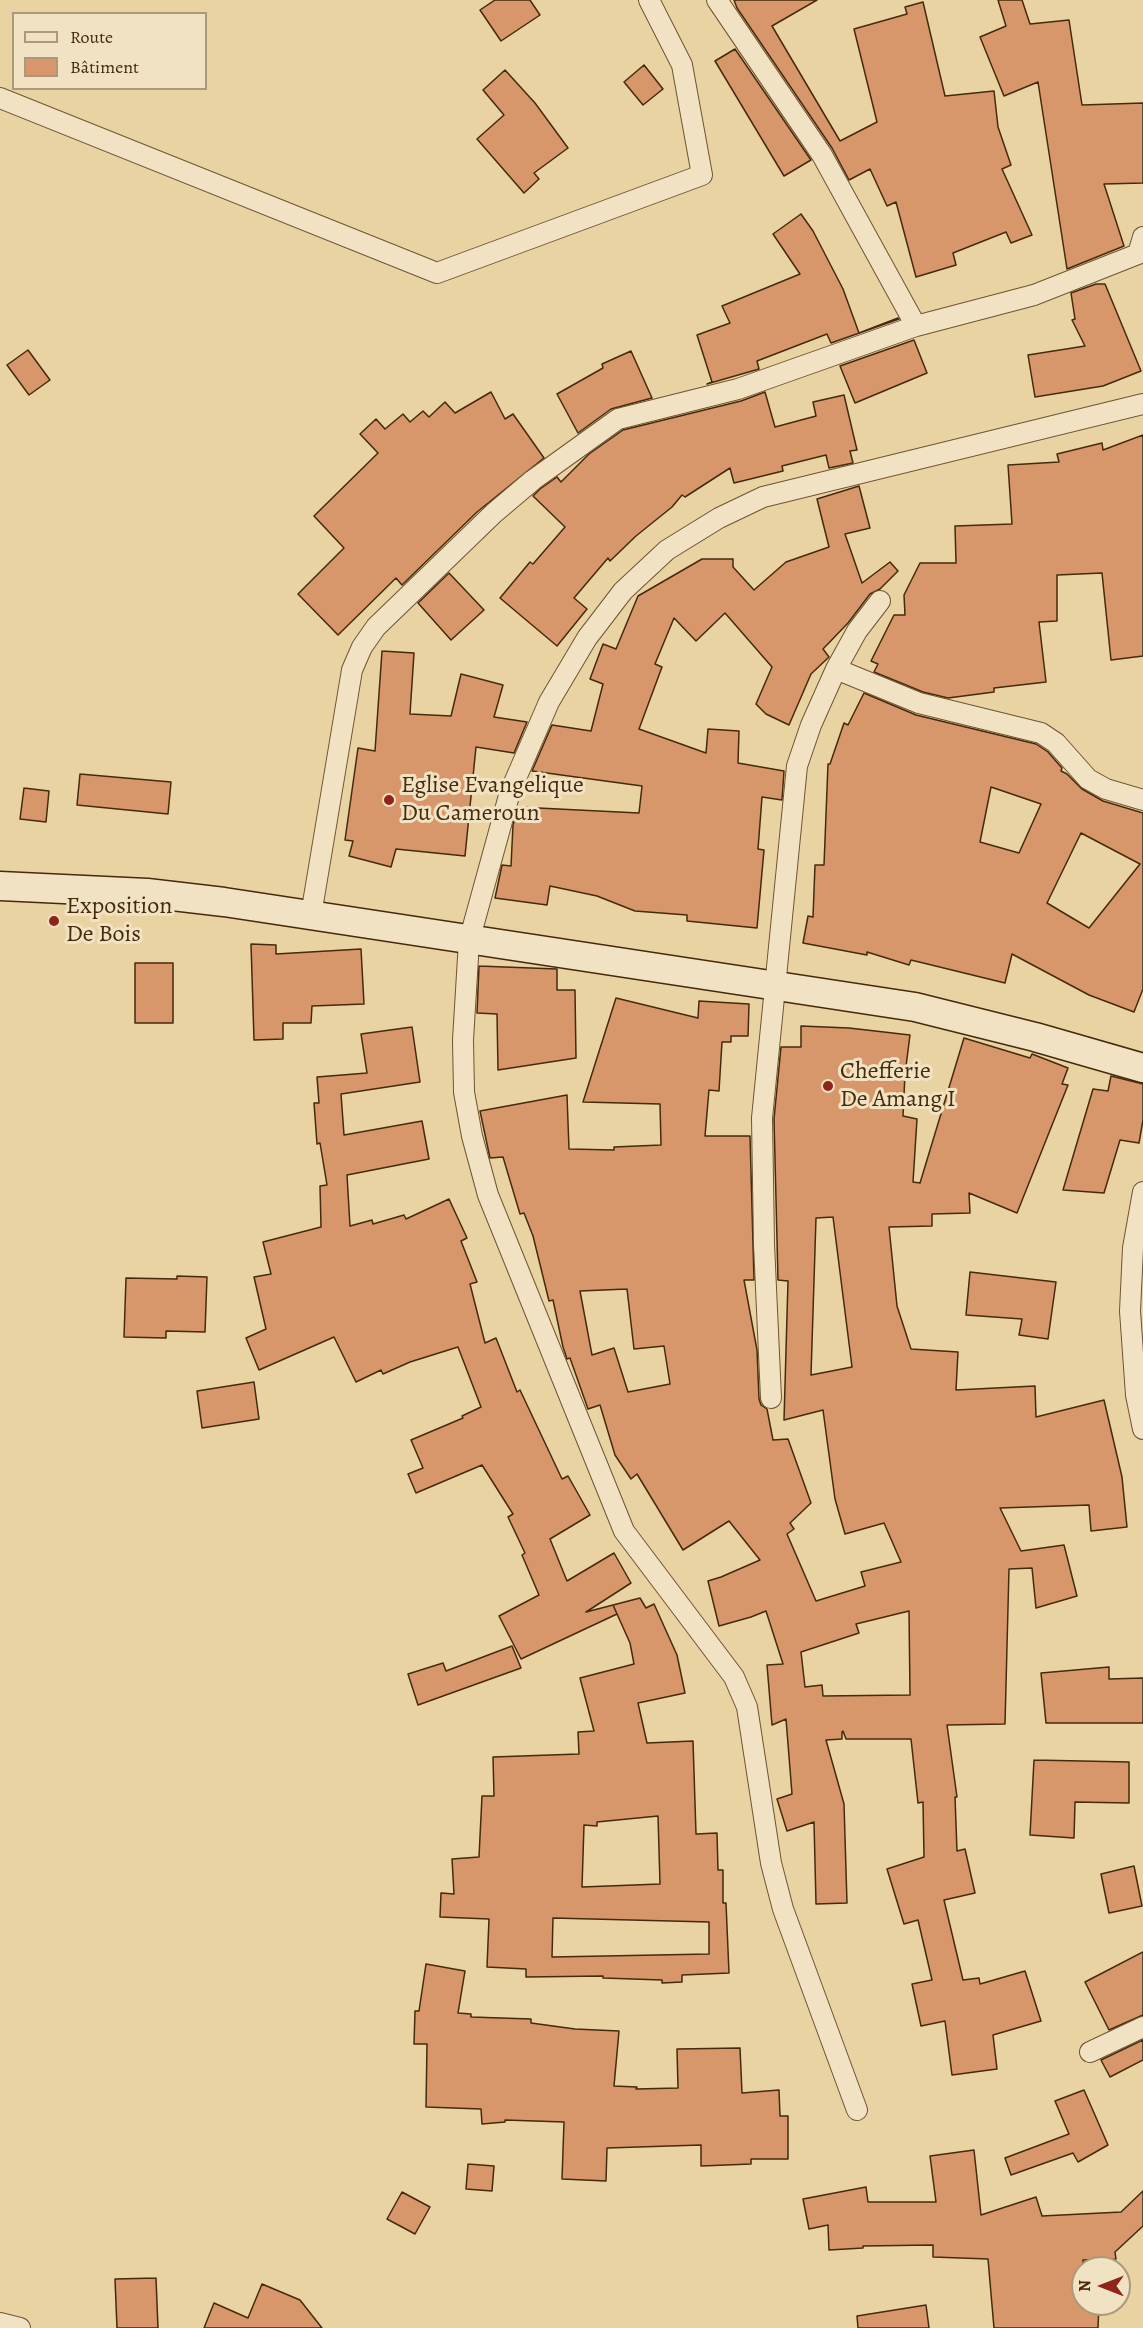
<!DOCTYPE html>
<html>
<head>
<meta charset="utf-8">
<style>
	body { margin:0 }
	#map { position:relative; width:1143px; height:2328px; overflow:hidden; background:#ead3a3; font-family:Alegreya,serif }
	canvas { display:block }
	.legend { position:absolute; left:12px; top:12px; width:195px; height:78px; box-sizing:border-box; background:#f1e2c3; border:2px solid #ac987a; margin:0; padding:8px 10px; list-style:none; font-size:18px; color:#452a0c }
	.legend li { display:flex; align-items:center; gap:12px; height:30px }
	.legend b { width:30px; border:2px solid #ac987a }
	.north { position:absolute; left:1071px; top:2256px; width:60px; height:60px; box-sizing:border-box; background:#f1e2c3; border:2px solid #ac987a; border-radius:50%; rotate:270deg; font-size:16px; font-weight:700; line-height:24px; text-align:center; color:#452a0c }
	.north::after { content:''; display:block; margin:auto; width:21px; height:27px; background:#8f2418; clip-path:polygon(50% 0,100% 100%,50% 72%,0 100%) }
</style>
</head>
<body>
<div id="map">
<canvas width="1143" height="2328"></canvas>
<ul class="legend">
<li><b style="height:8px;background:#f1e2c3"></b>Route</li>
<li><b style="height:16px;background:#d7976a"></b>Bâtiment</li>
</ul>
<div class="north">N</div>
</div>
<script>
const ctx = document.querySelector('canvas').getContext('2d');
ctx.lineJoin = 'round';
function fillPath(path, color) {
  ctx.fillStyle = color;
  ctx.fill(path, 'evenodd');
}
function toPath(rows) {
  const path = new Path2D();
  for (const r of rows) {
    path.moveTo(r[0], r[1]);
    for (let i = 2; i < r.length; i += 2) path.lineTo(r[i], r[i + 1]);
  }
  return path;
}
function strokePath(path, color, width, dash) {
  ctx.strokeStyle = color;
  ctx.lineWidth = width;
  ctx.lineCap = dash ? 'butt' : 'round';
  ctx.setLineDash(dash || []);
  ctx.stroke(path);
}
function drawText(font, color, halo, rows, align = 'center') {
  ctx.font = font + ' Alegreya,serif';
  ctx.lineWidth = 6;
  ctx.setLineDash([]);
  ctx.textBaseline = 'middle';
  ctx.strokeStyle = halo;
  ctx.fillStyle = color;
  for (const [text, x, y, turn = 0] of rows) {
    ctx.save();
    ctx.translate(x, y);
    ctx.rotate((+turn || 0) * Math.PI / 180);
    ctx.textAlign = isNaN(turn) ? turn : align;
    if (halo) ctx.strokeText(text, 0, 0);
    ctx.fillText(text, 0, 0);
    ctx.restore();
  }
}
const building = toPath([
	[495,0,530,0,540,15,501,41,480,10,495,0],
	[734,0,817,0,772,26,840,141,877,122,854,29,907,14,905,7,923,2,945,96,994,91,998,127,1011,165,1002,169,1032,235,1011,243,1006,232,953,253,956,265,916,277,896,202,887,206,870,169,849,180,832,148,737,8,734,0],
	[998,0,1022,0,1030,24,1069,20,1082,105,1143,103,1143,183,1104,184,1124,246,1067,269,1038,82,1004,96,980,37,1006,26,998,0],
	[735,49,811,160,784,176,715,61,735,49],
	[644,65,663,89,643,105,624,82,644,65],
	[505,70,535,103,568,148,534,173,539,179,524,193,477,139,504,115,483,90,505,70],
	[801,214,813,231,843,289,859,333,898,318,899,319,831,343,827,334,757,361,759,369,707,384,712,382,697,335,730,323,722,306,800,274,773,234,801,214],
	[1096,284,1105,284,1141,371,1103,386,1035,397,1028,355,1085,346,1072,320,1075,319,1071,293,1096,284],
	[914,340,927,373,855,403,840,366,914,340],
	[28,350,50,380,29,395,7,365,28,350],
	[631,351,652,398,611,409,578,433,557,394,603,368,602,364,631,351],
	[491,392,505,419,513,414,544,458,477,512,402,585,396,578,338,635,298,594,344,548,314,516,378,453,360,434,376,419,385,429,403,414,410,422,423,411,429,417,445,402,455,413,491,392],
	[765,392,775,427,816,416,813,402,844,395,857,450,850,451,853,463,829,468,826,455,782,466,783,471,734,483,730,468,685,497,682,495,672,507,636,536,610,561,608,558,574,598,587,609,557,646,500,598,530,562,533,564,565,527,533,496,540,489,557,477,561,482,589,454,623,430,741,401,765,392],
	[1143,435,1143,656,1111,660,1102,573,1057,575,1057,621,1039,622,1046,682,994,688,994,692,948,698,923,692,874,672,878,664,871,661,894,615,905,615,904,595,920,563,956,563,955,526,1012,524,1008,465,1059,462,1057,454,1102,443,1103,450,1143,435],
	[859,486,870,528,845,534,862,583,890,562,898,571,880,589,870,594,848,623,823,649,829,657,811,674,789,725,766,714,756,704,772,667,725,613,696,641,674,618,655,664,662,667,639,729,706,753,708,729,739,731,738,763,784,771,782,800,762,797,758,849,764,850,757,928,687,921,687,915,635,911,597,896,550,886,547,905,495,898,502,865,511,866,513,825,518,807,639,813,642,786,532,771,552,725,591,731,603,684,590,679,603,644,616,649,638,596,702,559,733,559,733,567,754,590,786,562,829,547,817,499,859,486],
	[449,573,484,610,451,640,418,603,449,573],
	[382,651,414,653,410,714,451,716,461,674,503,685,494,717,527,722,514,753,476,747,465,856,396,849,391,867,349,856,353,841,345,840,358,748,375,751,382,651],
	[864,693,916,715,1036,744,1048,752,1062,768,1061,771,1067,774,1082,789,1103,801,1143,813,1143,989,1134,1012,1089,995,1012,954,1005,983,911,960,909,965,867,952,867,955,803,943,808,916,813,917,815,865,824,865,828,764,830,764,844,723,848,725,864,693],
	[991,787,1041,804,1019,853,980,842,991,787],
	[1081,833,1140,864,1089,928,1047,903,1081,833],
	[80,774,171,782,168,814,77,805,80,774],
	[24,788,49,791,46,822,20,819,24,788],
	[251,944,276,945,276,954,361,949,364,1004,312,1006,311,1023,283,1023,283,1039,254,1040,251,944],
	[135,963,173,963,173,1023,135,1023,135,963],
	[479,966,557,969,557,990,575,990,576,1058,498,1070,497,1014,477,1013,479,966],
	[616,998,698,1018,699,1001,749,1004,748,1036,731,1036,731,1042,722,1042,719,1091,709,1090,705,1136,750,1136,754,1280,744,1280,757,1350,759,1399,761,1405,767,1409,773,1440,788,1439,811,1503,790,1523,794,1529,787,1534,816,1601,865,1586,861,1572,901,1562,884,1523,845,1534,835,1499,823,1410,784,1420,788,1281,778,1280,774,1119,781,1047,801,1047,801,1026,849,1028,910,1035,905,1074,903,1116,917,1119,913,1182,920,1183,964,1038,1030,1058,1032,1054,1068,1068,1062,1084,1068,1085,1017,1213,969,1193,970,1213,932,1214,932,1226,889,1227,897,1306,911,1349,958,1352,956,1390,1035,1386,1036,1417,1104,1400,1122,1477,1127,1527,1091,1531,1089,1505,1000,1508,1021,1551,1064,1545,1077,1596,1036,1608,1032,1568,1009,1569,1005,1724,947,1725,957,1797,955,1797,957,1851,965,1849,975,1893,944,1900,963,1980,979,1978,980,1984,1025,1971,1041,2021,993,2035,997,2069,952,2075,945,2021,921,2026,912,1984,932,1980,918,1920,904,1924,887,1869,924,1857,923,1802,918,1803,911,1739,846,1739,843,1731,842,1732,842,1739,826,1740,844,1804,847,1903,816,1904,814,1822,787,1831,777,1799,792,1794,786,1719,772,1725,767,1665,783,1664,766,1611,751,1617,719,1626,708,1581,721,1577,760,1560,729,1521,683,1550,637,1474,631,1479,615,1455,600,1405,588,1409,570,1358,567,1359,563,1347,553,1300,549,1301,533,1236,524,1213,520,1214,503,1157,490,1158,480,1111,567,1095,569,1149,614,1150,614,1147,661,1145,660,1104,583,1102,616,998],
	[833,1217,852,1367,811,1375,816,1218,833,1217],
	[627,1289,634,1349,664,1346,670,1384,628,1392,614,1348,592,1355,580,1291,627,1289],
	[909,1611,910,1695,823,1696,822,1685,805,1687,801,1652,859,1633,856,1624,909,1611],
	[412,1027,420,1082,341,1094,344,1135,422,1121,429,1159,347,1175,350,1226,372,1220,373,1224,404,1215,406,1219,449,1199,467,1238,461,1241,477,1282,470,1284,485,1343,496,1338,517,1392,520,1390,562,1479,568,1476,590,1515,550,1539,567,1581,614,1553,631,1583,586,1612,613,1605,617,1614,521,1659,499,1616,539,1595,522,1555,525,1553,508,1517,513,1514,482,1465,416,1493,408,1474,423,1468,411,1440,463,1418,462,1416,481,1407,458,1347,410,1362,383,1374,381,1370,356,1382,334,1337,259,1370,246,1338,266,1329,254,1277,271,1274,263,1242,321,1227,320,1186,327,1185,320,1143,317,1144,314,1103,319,1103,317,1077,367,1073,361,1034,412,1027],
	[1111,1076,1143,1084,1143,1120,1139,1143,1120,1140,1104,1193,1063,1190,1093,1089,1108,1091,1111,1076],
	[970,1272,1056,1282,1048,1339,1019,1335,1022,1319,966,1315,970,1272],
	[177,1276,207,1277,205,1332,166,1331,166,1338,124,1337,126,1278,177,1279,177,1276],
	[254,1382,259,1419,202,1428,197,1391,254,1382],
	[640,1598,646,1608,654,1604,677,1655,685,1693,638,1703,647,1743,693,1741,696,1834,717,1833,718,1870,723,1870,723,1903,726,1903,729,1973,682,1975,682,1982,662,1983,662,1980,603,1978,603,1976,526,1977,526,1969,487,1967,489,1919,440,1917,441,1893,454,1894,452,1859,479,1857,482,1796,494,1796,493,1757,579,1754,578,1732,594,1731,580,1678,634,1664,630,1643,613,1605,640,1598],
	[658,1816,660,1884,582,1887,584,1825,597,1826,597,1822,658,1816],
	[553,1918,709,1922,709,1954,552,1957,553,1918],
	[512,1646,521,1668,418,1705,408,1674,443,1663,446,1671,512,1646],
	[1109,1667,1109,1679,1143,1678,1143,1723,1046,1723,1041,1673,1109,1667],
	[1034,1760,1129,1762,1129,1803,1075,1802,1074,1838,1030,1835,1034,1760],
	[1134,1866,1142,1906,1109,1913,1101,1874,1134,1866],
	[1143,1952,1143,2015,1109,2030,1085,1982,1143,1952],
	[426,1964,465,1971,458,2013,471,2014,471,2017,531,2019,531,2023,575,2029,619,2031,614,2086,637,2087,636,2089,678,2088,677,2049,740,2048,742,2093,779,2090,780,2116,788,2116,788,2159,751,2159,751,2164,701,2166,701,2145,607,2148,606,2181,562,2179,564,2122,505,2120,505,2122,482,2124,481,2109,426,2107,427,2044,414,2044,415,2011,419,2011,426,1964],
	[1143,2040,1143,2060,1110,2077,1101,2060,1143,2040],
	[1084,2090,1108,2145,1078,2162,1073,2153,1011,2175,1005,2158,1069,2134,1055,2101,1084,2090],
	[974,2150,981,2215,1036,2197,1042,2216,1121,2212,1143,2191,1143,2226,1115,2252,1116,2259,1083,2260,1083,2304,1099,2304,1098,2328,994,2328,988,2259,933,2257,933,2245,863,2246,863,2248,829,2250,828,2225,809,2229,803,2199,866,2187,868,2202,936,2202,930,2156,974,2150],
	[468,2164,494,2166,492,2191,466,2189,468,2164],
	[402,2192,430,2207,415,2234,387,2219,402,2192],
	[156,2278,158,2328,117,2328,115,2279,156,2278],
	[262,2284,300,2300,322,2328,204,2328,214,2303,248,2318,262,2284],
	[926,2305,929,2328,858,2328,857,2316,926,2305]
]);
const street = toPath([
	[717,0,822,155,916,326],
	[0,98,437,273,702,175,682,65,649,0],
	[836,669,919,703,1041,733,1056,743,1088,779,1106,789,1143,800],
	[311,915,352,670,362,647,376,627,494,513,533,480,618,419,738,389,916,326,1034,295,1138,254,1143,237],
	[1143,1192,1133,1248,1130,1311,1136,1395,1143,1429],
	[771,1398,764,1244,762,1118,797,766,811,725,836,669,857,631,880,601],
	[1090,2052,1143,2027],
	[857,2110,783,1909,771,1863,747,1707,734,1677,624,1531,488,1195,472,1136,464,1092,463,1040,469,941,510,792,549,702,587,638,623,591,667,550,719,518,763,497,1143,404],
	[0,2323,20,2328]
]);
const secondary = toPath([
	[0,886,147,893,224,902,915,1007,1035,1037,1143,1068]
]);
const markers = [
	[389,800,6,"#8f2418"],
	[54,921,6,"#8f2418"],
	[828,1086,6,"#8f2418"]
];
const poiNames = [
	["Eglise Evangelique",401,786],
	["Du Cameroun",401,814],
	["Exposition",66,907],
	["De Bois",66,935],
	["Chefferie",840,1072],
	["De Amang I",840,1100]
];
fillPath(building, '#d7976a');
strokePath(building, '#452a0c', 1.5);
strokePath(street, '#6e5432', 22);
strokePath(secondary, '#452a0c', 31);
strokePath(street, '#f1e2c3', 20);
strokePath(secondary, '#f1e2c3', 28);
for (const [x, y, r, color] of markers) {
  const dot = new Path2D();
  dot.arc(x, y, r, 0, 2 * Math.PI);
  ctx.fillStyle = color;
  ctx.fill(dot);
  strokePath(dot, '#f1e2c3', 2);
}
drawText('24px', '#452a0c', '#f1e2c3', poiNames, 'left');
</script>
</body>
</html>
